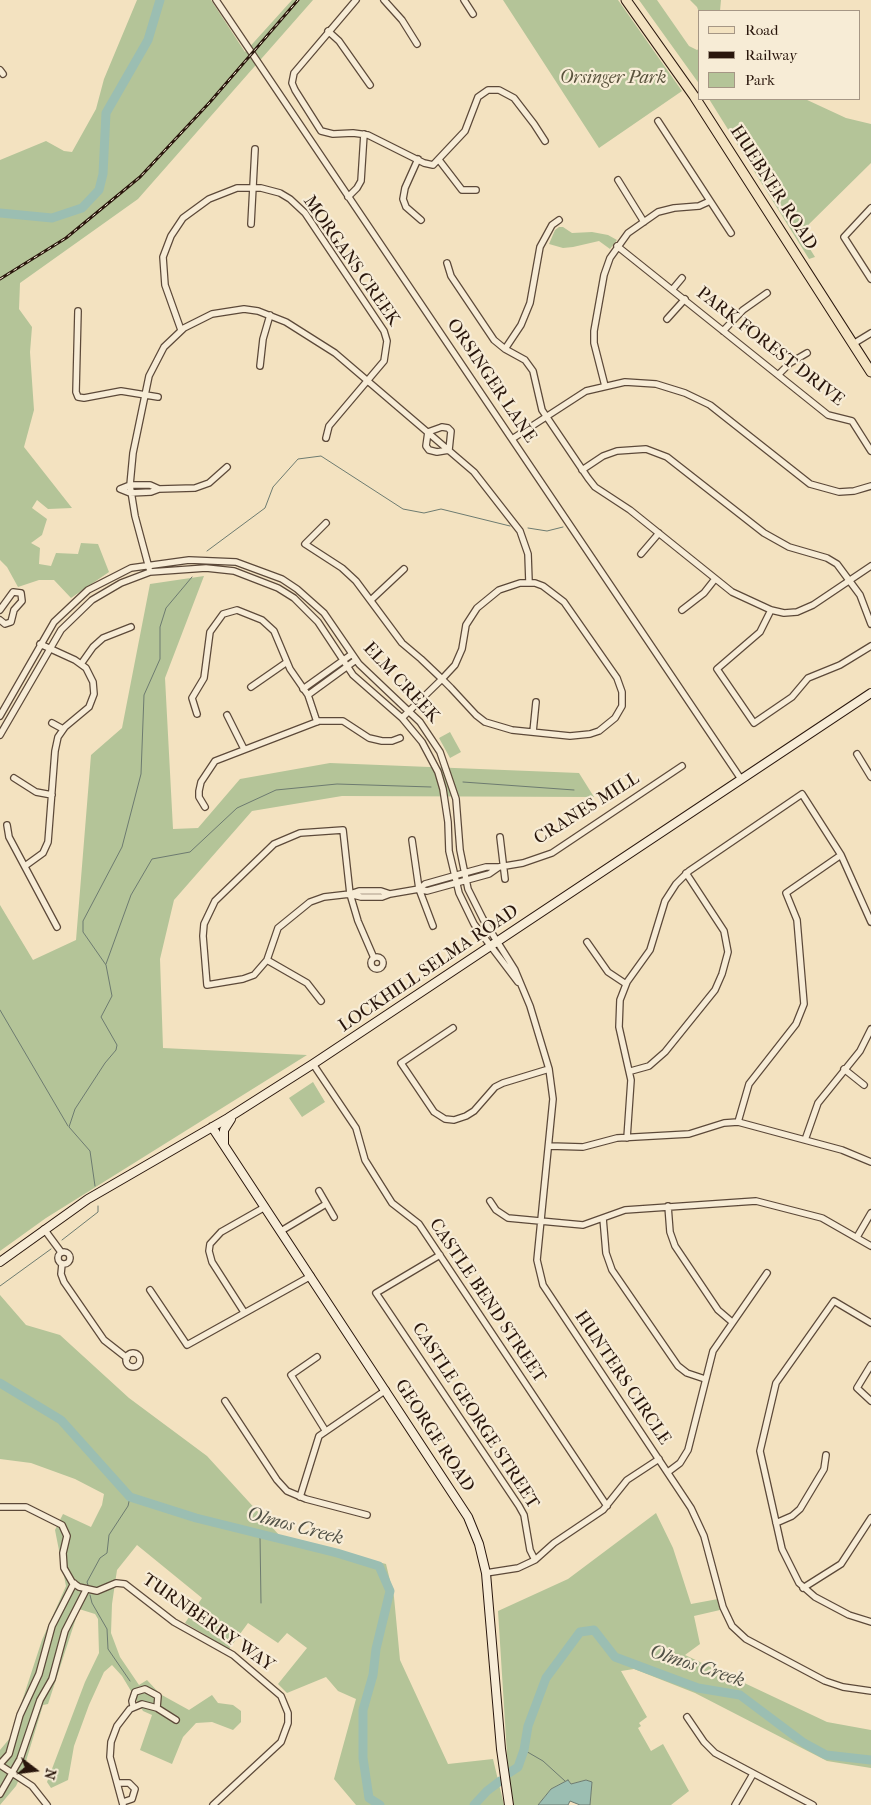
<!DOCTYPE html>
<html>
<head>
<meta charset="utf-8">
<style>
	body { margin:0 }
	#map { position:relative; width:871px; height:1805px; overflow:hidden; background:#f3e2c0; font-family:"IM FELL French Canon",serif }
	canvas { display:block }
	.legend { position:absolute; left:698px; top:10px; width:162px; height:90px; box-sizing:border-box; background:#f7ecd6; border:1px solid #a59685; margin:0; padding:6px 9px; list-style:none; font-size:15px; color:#29160c }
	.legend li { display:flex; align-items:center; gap:10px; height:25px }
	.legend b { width:25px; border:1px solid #a59685 }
	.north { position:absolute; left:10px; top:1745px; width:50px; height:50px; -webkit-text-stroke:4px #f7ecd6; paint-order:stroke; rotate:105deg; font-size:14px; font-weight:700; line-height:20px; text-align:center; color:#29160c }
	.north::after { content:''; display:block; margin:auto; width:18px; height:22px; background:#29160c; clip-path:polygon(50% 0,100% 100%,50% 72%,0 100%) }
</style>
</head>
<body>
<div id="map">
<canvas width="871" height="1805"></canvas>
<ul class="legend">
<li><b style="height:6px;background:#f3e2c0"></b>Road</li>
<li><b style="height:6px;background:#29160c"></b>Railway</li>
<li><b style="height:14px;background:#b4c498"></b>Park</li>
</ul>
<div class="north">N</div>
</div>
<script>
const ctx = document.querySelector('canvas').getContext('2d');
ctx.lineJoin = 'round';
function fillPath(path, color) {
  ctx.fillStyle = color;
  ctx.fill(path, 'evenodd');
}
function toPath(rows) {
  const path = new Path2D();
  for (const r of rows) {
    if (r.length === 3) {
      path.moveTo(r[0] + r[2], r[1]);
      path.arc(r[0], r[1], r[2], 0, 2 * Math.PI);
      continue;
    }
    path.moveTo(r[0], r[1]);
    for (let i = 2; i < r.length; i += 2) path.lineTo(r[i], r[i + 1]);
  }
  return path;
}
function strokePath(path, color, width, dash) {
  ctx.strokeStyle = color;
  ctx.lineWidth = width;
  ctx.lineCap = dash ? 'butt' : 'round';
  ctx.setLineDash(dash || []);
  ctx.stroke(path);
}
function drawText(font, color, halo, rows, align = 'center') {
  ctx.font = font + ' "IM FELL French Canon",serif';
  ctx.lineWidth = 4.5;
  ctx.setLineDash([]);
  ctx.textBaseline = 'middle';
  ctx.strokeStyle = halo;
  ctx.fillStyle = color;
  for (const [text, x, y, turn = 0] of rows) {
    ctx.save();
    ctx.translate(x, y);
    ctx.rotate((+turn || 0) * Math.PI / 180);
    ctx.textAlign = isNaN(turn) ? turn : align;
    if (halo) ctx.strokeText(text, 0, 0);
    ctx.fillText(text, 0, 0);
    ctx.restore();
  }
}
const green = toPath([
	[137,0,211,0,245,52,292,0,313,0,138,199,20,283,19,309,32,327,30,352,34,410,24,447,72,508,48,509,37,500,32,508,47,519,42,535,31,543,40,548,39,564,51,566,56,553,78,554,81,543,98,544,109,572,71,598,54,580,39,580,18,587,7,567,0,560,0,160,46,141,64,151,72,152,96,109,104,79],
	[503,0,618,0,682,91,599,148],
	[639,0,657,0,689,46,697,50,700,48,700,85],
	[690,0,721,0,720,11,700,11,700,15,697,7],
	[709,99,805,99,846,118,871,124,871,163,800,233,815,257,809,259],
	[559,227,563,227,572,233,592,232,608,235,617,240,610,249,599,241,573,247,563,248,549,244,555,230],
	[204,576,165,678,173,829,198,828,240,779,330,763,579,773,594,797,342,796,252,811,174,900,160,959,163,1048,307,1055,46,1218,0,1251,0,905,33,960,76,940,91,755,122,728,150,584],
	[450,732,461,752,450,758,439,738],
	[313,1082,325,1102,302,1117,289,1098],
	[0,1295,26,1325,60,1335,129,1398,207,1456,280,1536,386,1564,394,1597,400,1660,448,1764,493,1759,504,1805,356,1805,334,1779,356,1699,338,1691,326,1677,287,1693,278,1684,307,1648,287,1633,278,1643,248,1623,229,1649,185,1623,202,1598,137,1545,117,1570,112,1604,111,1633,120,1657,139,1685,147,1680,160,1694,189,1710,212,1695,218,1703,233,1705,241,1711,241,1722,233,1730,212,1722,196,1723,183,1737,172,1764,140,1750,152,1715,143,1711,122,1676,112,1665,104,1672,89,1705,74,1746,68,1780,51,1788,47,1782,85,1682,99,1653,98,1619,95,1614,79,1609,48,1704,43,1705,23,1771,16,1786,0,1805,0,1750,10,1738,42,1640,66,1586,55,1530,63,1514,91,1527,102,1505,104,1494,75,1479,31,1463,0,1459],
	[656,1513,673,1548,691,1604,718,1599,720,1610,694,1616,700,1644,685,1655,827,1722,871,1730,871,1768,827,1761,695,1693,634,1669,621,1671,647,1717,639,1723,641,1726,638,1728,651,1751,663,1744,689,1791,671,1805,590,1805,592,1782,586,1780,571,1784,568,1780,551,1789,538,1805,514,1805,508,1770,498,1611,568,1579]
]);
const water = toPath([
	[568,1780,571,1784,586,1780,592,1782,590,1805,580,1805,570,1801,568,1805,538,1805,551,1789,568,1780]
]);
const stream = toPath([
	[528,528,547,531,563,527],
	[207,551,265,508,273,487,298,459,321,456,403,509,424,513,441,509,510,526],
	[463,782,574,790],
	[106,964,131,895,152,859,190,852,237,808,276,790,337,784,431,787],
	[0,1010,68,1126],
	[95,1186,90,1151,69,1127,75,1109,105,1063,116,1050,117,1045,101,1017,112,996,106,965,83,932,83,921,122,847,141,774,144,695,160,659,160,627,166,608,192,577],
	[62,1240,98,1212,98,1206],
	[0,1286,51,1249],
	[260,1535,261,1603],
	[88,1585,87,1582,100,1558,107,1553,109,1535,128,1506,130,1497],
	[90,1595,92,1603,107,1629,108,1649,130,1681],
	[524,1750,543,1761,565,1781]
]);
const river = toPath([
	[0,213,52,218,82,208,99,190,103,174,106,113,148,40,160,0],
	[0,1383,61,1420,130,1497,196,1518,337,1553,379,1566,390,1591,376,1649,373,1675,363,1710,363,1758,369,1798,380,1805],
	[509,1773,518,1767,524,1750,528,1726,546,1678,580,1632,594,1630,615,1657,698,1688,740,1695,804,1743,826,1755,871,1760],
	[474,1805,487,1791,500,1781]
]);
const street = toPath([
	[216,0,741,779],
	[356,0,294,73,292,83,295,90,321,131,333,134,353,133,368,135,424,163,433,165,465,131,478,97,488,90,499,90,514,98,534,124,545,141],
	[384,0,402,20,417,44],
	[464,0,473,14],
	[328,31,339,41,370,85],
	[0,70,3,74],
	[658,121,731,233],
	[418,159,405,188,403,199,406,207,421,220],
	[439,160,462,190,476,190],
	[618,180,644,222],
	[348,197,357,188,361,181,364,134],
	[871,208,844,237,871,279],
	[251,224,255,149],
	[617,246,828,415,852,421,871,451],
	[447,263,451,276,494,340,505,349,525,360,533,371,542,410,588,478,595,487,630,510,732,592,771,610,784,613,797,612,813,605,871,566],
	[672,290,682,278],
	[78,311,76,392,78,397,84,398,121,391,158,397],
	[667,319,685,299],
	[181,330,165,285,163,257,171,236,183,218,209,199,237,188,261,188,280,193,290,199,305,213,384,331,387,341,384,361,329,426,326,438],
	[723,331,743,310,767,293],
	[853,344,871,333],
	[505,349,521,325,530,303,540,247,552,225,559,220],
	[260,366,263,339,270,315],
	[778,375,790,363,807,353],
	[605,386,594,343,594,331,604,275,610,258,628,233,658,212,674,208,699,206,710,201],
	[442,427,448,428,451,431,449,450,437,452,429,450,426,446,428,432,442,427],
	[512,439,586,391,625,382,656,384,685,393,710,405,810,484,839,492,854,491,871,486],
	[582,470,603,456,617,451,646,449,667,457,764,533,789,547,827,558,837,564,860,595,871,624],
	[159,489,151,492,130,493,120,489,130,485,150,485,159,489,195,488,209,483,227,467],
	[326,523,305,544,342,568,356,581,402,643,421,659,442,679,451,688,476,715,485,722,512,730,570,736,590,734,599,731,615,718,622,706,622,692,617,678,564,602,543,586,535,583,520,583,499,590,477,608,466,625,462,649,455,665,442,679,402,718],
	[641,554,659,533],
	[149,568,135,516,130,485,133,453,149,376,164,347,184,328,212,314,244,309,258,311,286,322,335,353,474,472,520,531,528,554,529,582],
	[372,599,404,569],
	[0,610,13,592,21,593,22,601,14,610,11,622,5,624,0,620],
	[682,610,704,593,715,579],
	[771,610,760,632,717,669,754,723,792,697,808,678,840,665,871,646],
	[81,664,93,647,103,638,131,627],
	[251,687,287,662],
	[303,689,352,654],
	[308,695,356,660],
	[197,714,192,698,204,678,210,632,223,614,237,610,262,620,274,631,290,669,308,695,317,722],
	[227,715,244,749],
	[0,716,54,622,88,590,131,568,189,560,236,562,282,579,297,589,324,613,359,664,420,722,440,752,456,799,460,850,468,889,483,919,515,970,530,1006,549,1069,553,1099,537,1260,543,1285,691,1508,704,1536,723,1607,732,1626,746,1639,825,1681,843,1687,871,1691],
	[52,723,63,729],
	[533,732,536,702],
	[0,735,61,630,92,600,121,583,150,572,206,568,234,571,278,588,294,598,318,622,353,675,402,718,422,742,438,772,443,789,448,822,449,851,459,893,474,924,518,982],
	[857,754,871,777],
	[14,778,36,792,52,795],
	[205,807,199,797,199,791,201,782,215,761,319,721,343,721,369,738,382,741,392,741,400,738],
	[7,825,9,837,57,927],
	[500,837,505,879],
	[412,840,419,889,433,926],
	[25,866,43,853,48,842,55,751,58,737,65,727,89,707,94,694,93,682,86,668,75,660,40,644],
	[419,889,425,884,464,873,486,867,499,867,523,863,552,853,682,766],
	[350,894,361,897,382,897,390,894,419,889,427,891,489,874,499,867],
	[587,942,608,972,626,984],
	[377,963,6],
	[374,958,358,921,350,894,343,830,300,833,274,844,215,901,204,924,203,936,207,985,243,979,254,975,267,960,278,928,310,902,324,897,350,894,359,891,381,891,390,894],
	[267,960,307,983,321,1001],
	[453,1028,401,1063,434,1112,445,1119,454,1120,466,1116,474,1111,495,1087,503,1083,549,1069],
	[313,1064,356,1128,365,1160,392,1203,419,1224,607,1506],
	[844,1069,864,1085],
	[631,1071,649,1066,665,1052,715,990,722,974,728,952,724,931,686,873],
	[738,1122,749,1084,796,1024,804,1004,797,920,786,893,841,855],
	[627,1138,631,1080,619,1027,620,1000,627,982,650,950,665,901,676,884,689,871,802,794,841,855,871,922],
	[805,1140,818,1103,860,1051,871,1029],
	[549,1146,583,1147,617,1138,689,1134,724,1123,738,1122,842,1150,871,1162],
	[319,1191,334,1217],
	[490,1201,496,1210,508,1218,583,1225,625,1210,756,1201,822,1218,871,1246],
	[668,1206,670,1232,675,1246,718,1310,732,1322],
	[603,1218,606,1253,612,1270,678,1366,687,1373,705,1379],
	[44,1229,61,1252],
	[281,1231,326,1204],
	[857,1237,871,1213],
	[64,1258,6],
	[440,1255,376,1293,519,1506,524,1515,530,1550,535,1560],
	[62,1264,61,1274,64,1282,104,1340,127,1358],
	[150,1290,187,1345,311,1276],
	[244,1312,212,1262,209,1251,210,1244,221,1232,265,1207],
	[871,1323,834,1301,776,1383,760,1451,782,1549,799,1583,815,1597,849,1615,871,1622],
	[133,1360,7],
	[317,1357,291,1375,325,1430],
	[871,1365,857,1388,871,1401],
	[225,1401,277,1480,287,1491,306,1499,367,1515],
	[668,1472,680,1463,688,1450,713,1351,767,1273],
	[300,1497,319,1436,386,1390],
	[0,1507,26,1507,62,1525,67,1536,63,1553,64,1568,72,1582,79,1587,97,1591,116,1583,125,1584,174,1622,233,1655,281,1696,288,1713,288,1723,281,1742,213,1805],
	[776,1523,792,1516,800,1509,824,1469,826,1455],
	[486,1573,518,1568,535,1560,554,1543,603,1510,627,1480,659,1459],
	[803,1588,841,1564,871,1518],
	[133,1706,132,1701,135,1692,145,1689,158,1696,157,1708],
	[687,1717,704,1742,715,1753,813,1805],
	[0,1764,9,1754,20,1715,39,1674,52,1626,74,1583],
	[0,1765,32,1786,47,1805],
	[118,1783,129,1783,135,1789,132,1799,123,1802],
	[0,1794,20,1759,40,1700,52,1679,65,1631,86,1590],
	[123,1805,110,1757,111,1742,117,1726,130,1709,142,1704,157,1708,176,1720],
	[735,1805,753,1774]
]);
const secondary = toPath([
	[212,1127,468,1517,479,1544,486,1573,501,1749,509,1805],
	[224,1145,224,1130,231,1119],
	[0,1262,88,1199,228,1118,313,1064,871,693]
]);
const primary = toPath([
	[626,0,694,96,871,372]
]);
const rail = toPath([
	[0,279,66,238,140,177,210,102,298,0]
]);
const parkNames = [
	["Orsinger Park",613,79]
];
const streetNames = [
	["HUEBNER ROAD",773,188,57],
	["MORGANS CREEK",351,261,55],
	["PARK FOREST DRIVE",770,347,38],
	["ORSINGER LANE",491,381,56],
	["ELM CREEK",401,683,47],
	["CRANES MILL",587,809,-32],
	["LOCKHILL SELMA ROAD",429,969,-34],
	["CASTLE BEND STREET",487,1301,56],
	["HUNTERS CIRCLE",622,1378,56],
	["CASTLE GEORGE STREET",475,1416,57],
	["GEORGE ROAD",434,1436,57],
	["TURNBERRY WAY",208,1623,35]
];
const waterNames = [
	["Olmos Creek",295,1527,15],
	["Olmos Creek",697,1667,18]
];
fillPath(green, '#b4c498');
fillPath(water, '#9bbeb2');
strokePath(water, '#6d7b70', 1);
strokePath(stream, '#6d7b70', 1);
strokePath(river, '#9bbeb2', 9);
strokePath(street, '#5c4939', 8);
strokePath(secondary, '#29160c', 10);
strokePath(primary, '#29160c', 11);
strokePath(street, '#f7ecd6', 5.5);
strokePath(secondary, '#f7ecd6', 8);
strokePath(primary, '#f3e2c0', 9);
strokePath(rail, '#29160c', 3);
strokePath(rail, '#f7ecd6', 1, [4]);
drawText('italic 18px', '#5a533d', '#f7ecd6', parkNames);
drawText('18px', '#29160c', '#f7ecd6', streetNames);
drawText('italic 19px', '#515146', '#f7ecd6', waterNames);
</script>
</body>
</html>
